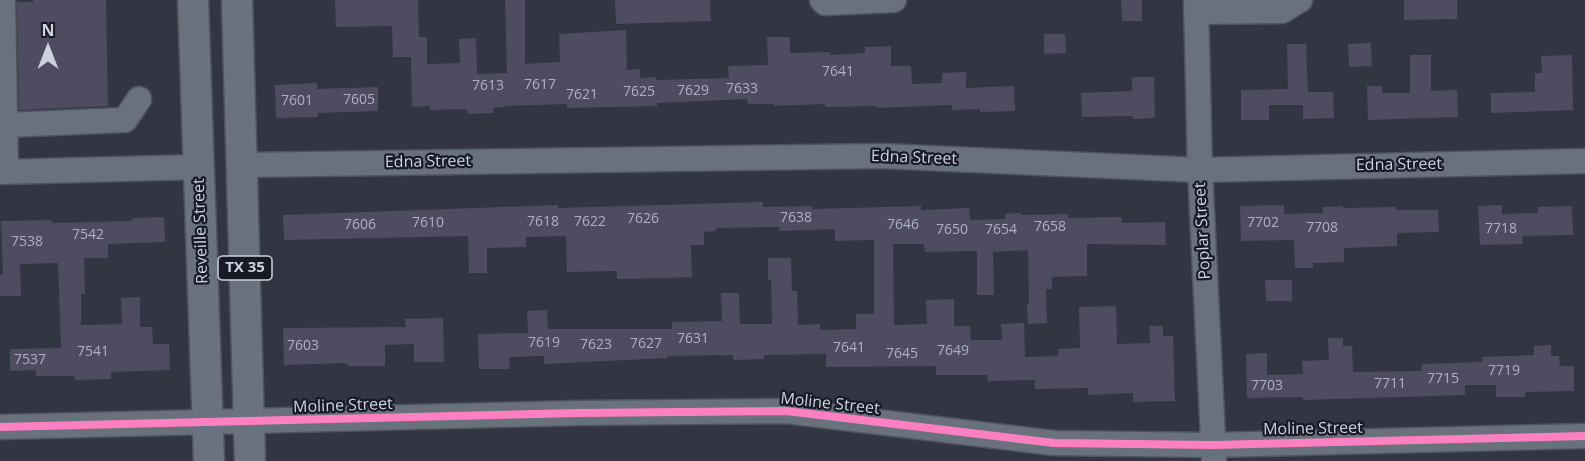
<!DOCTYPE html>
<html>
<head>
<meta charset="utf-8">
<style>
	body { margin:0 }
	#map { position:relative; width:1585px; height:461px; overflow:hidden; background:#323643; font-family:"Open Sans",sans-serif }
	canvas { display:block }
	.north { position:absolute; left:18px; top:18px; width:60px; height:60px; -webkit-text-stroke:4px #181a25; paint-order:stroke; rotate:0deg; font-size:16px; font-weight:700; line-height:24px; text-align:center; color:#ced3e2 }
	.north::after { content:''; display:block; margin:auto; width:21px; height:27px; background:#ced3e2; clip-path:polygon(50% 0,100% 100%,50% 72%,0 100%) }
</style>
</head>
<body>
<div id="map">
<canvas width="1585" height="461"></canvas>
<div class="north">N</div>
</div>
<script>
const ctx = document.querySelector('canvas').getContext('2d');
ctx.lineJoin = 'round';
function fillPath(path, color) {
  ctx.fillStyle = color;
  ctx.fill(path, 'evenodd');
}
function toPath(rows) {
  const path = new Path2D();
  for (const r of rows) {
    path.moveTo(r[0], r[1]);
    for (let i = 2; i < r.length; i += 2) path.lineTo(r[i], r[i + 1]);
  }
  return path;
}
function strokePath(path, color, width, dash) {
  ctx.strokeStyle = color;
  ctx.lineWidth = width;
  ctx.lineCap = dash ? 'butt' : 'round';
  ctx.setLineDash(dash || []);
  ctx.stroke(path);
}
function drawText(font, color, halo, rows, align = 'center') {
  ctx.font = font + ' "Open Sans",sans-serif';
  ctx.lineWidth = 4.5;
  ctx.setLineDash([]);
  ctx.textBaseline = 'middle';
  ctx.strokeStyle = halo;
  ctx.fillStyle = color;
  for (const [text, x, y, turn = 0] of rows) {
    ctx.save();
    ctx.translate(x, y);
    ctx.rotate((+turn || 0) * Math.PI / 180);
    ctx.textAlign = isNaN(turn) ? turn : align;
    if (halo) ctx.strokeText(text, 0, 0);
    ctx.fillText(text, 0, 0);
    ctx.restore();
  }
}
const building = toPath([
	[33,0,106,0,108,106,19,110,17,2,33,2],
	[335,0,418,0,419,37,427,37,427,64,460,63,459,39,476,38,477,74,507,73,505,0,525,0,525,64,560,62,559,34,626,30,627,70,640,69,640,78,656,77,656,80,729,78,728,66,768,65,767,37,790,37,790,53,830,52,830,55,865,53,865,47,891,46,891,66,911,66,912,84,942,83,942,73,966,72,966,88,1014,86,1015,111,980,112,980,109,952,110,952,105,876,108,876,106,825,107,825,104,774,106,774,104,748,104,747,99,657,103,657,106,567,108,567,104,504,106,504,107,493,108,493,113,468,114,467,109,430,110,430,106,412,107,411,57,393,57,392,26,336,27],
	[615,0,710,0,711,21,616,24],
	[1121,0,1142,0,1142,21,1122,21],
	[1404,0,1457,0,1457,19,1404,20],
	[1044,34,1065,34,1066,53,1044,54],
	[1371,43,1372,66,1349,67,1348,44],
	[1287,44,1306,44,1308,92,1333,92,1334,118,1303,119,1303,105,1269,105,1269,120,1241,120,1241,90,1288,89],
	[1410,55,1431,55,1431,91,1457,90,1458,117,1368,120,1367,86,1382,86,1382,93,1410,93],
	[1572,55,1573,110,1491,113,1491,93,1535,92,1535,73,1542,73,1541,56],
	[1132,77,1154,77,1155,118,1133,119,1133,116,1082,117,1081,93,1132,91],
	[317,83,317,89,378,87,378,111,318,113,318,117,276,118,275,85],
	[763,202,763,207,812,206,812,209,921,206,921,210,969,208,970,220,1005,219,1005,214,1021,213,1021,215,1068,214,1068,218,1121,217,1122,223,1165,222,1166,245,1087,244,1087,276,1052,277,1052,289,1046,289,1047,323,1028,324,1027,304,1029,304,1028,250,993,252,994,295,977,295,977,251,925,252,924,244,893,244,894,325,927,324,926,300,954,299,954,326,970,326,971,340,1002,340,1001,324,1024,323,1025,357,1058,356,1058,349,1080,348,1079,307,1116,306,1117,344,1150,343,1149,326,1163,326,1163,336,1173,336,1175,401,1133,402,1133,393,1088,395,1088,388,1035,389,1035,380,988,381,987,375,936,375,936,366,826,367,826,354,764,355,764,359,733,360,733,355,667,356,667,358,544,364,544,356,509,357,510,369,479,369,478,334,528,333,527,311,547,310,548,329,672,329,672,322,722,321,721,293,739,293,740,324,772,324,771,280,768,280,768,258,791,258,792,291,797,291,798,325,820,324,820,330,856,329,856,314,874,314,874,240,835,241,835,229,779,231,779,227,716,228,716,231,704,232,704,245,691,245,692,277,668,278,617,279,617,271,567,272,566,236,526,237,526,247,487,248,487,273,469,273,468,236,284,240,283,215,558,205,558,208],
	[1284,205,1284,214,1323,213,1323,207,1343,206,1343,208,1396,207,1396,210,1438,210,1439,232,1397,233,1397,246,1344,248,1344,262,1313,263,1313,268,1295,268,1294,240,1241,241,1240,206],
	[1502,205,1502,214,1538,213,1538,207,1572,206,1573,235,1522,236,1523,244,1480,245,1478,206],
	[164,217,165,242,108,244,108,258,84,258,85,294,81,294,81,325,122,324,121,298,140,297,140,327,152,327,153,344,169,344,170,370,111,372,111,379,75,380,75,376,36,376,36,370,10,371,10,349,61,348,58,263,20,264,21,296,0,296,0,275,3,275,1,221,51,220,52,223,132,221,132,218],
	[1265,280,1292,280,1292,301,1266,301],
	[443,318,444,362,414,362,414,344,385,345,385,366,348,366,347,363,284,365,283,328,406,327,405,319],
	[1328,338,1343,338,1343,346,1352,346,1353,372,1422,371,1422,364,1482,362,1482,357,1534,355,1534,346,1551,345,1551,356,1559,356,1560,366,1574,366,1574,391,1525,392,1525,397,1496,397,1496,385,1465,385,1465,395,1303,400,1303,397,1247,398,1246,354,1267,353,1267,375,1303,374,1302,361,1329,360]
]);
const minor = toPath([
	[3,0,6,172],
	[822,0,825,3,894,0],
	[1196,0,1200,170,1214,459],
	[1196,12,1282,11,1300,0],
	[5,125,125,120,139,99],
	[242,165,882,156,1200,170,1585,161],
	[0,172,199,167],
	[0,427,578,413,786,411,1054,443,1213,445,1585,436]
]);
const major = toPath([
	[193,0,209,461],
	[237,0,250,461]
]);
const cycleway = toPath([
	[0,427,578,413,786,411,1054,443,1213,445,1585,436]
]);
const numberNames = [
	["7641",838,72],
	["7617",540,85],
	["7613",488,86],
	["7633",742,89],
	["7629",693,91],
	["7625",639,92],
	["7621",582,95],
	["7605",359,100],
	["7601",297,101],
	["7638",796,218],
	["7626",643,219],
	["7618",543,222],
	["7622",590,222],
	["7610",428,223],
	["7702",1263,223],
	["7606",360,225],
	["7646",903,225],
	["7658",1050,227],
	["7708",1322,228],
	["7718",1501,229],
	["7650",952,230],
	["7654",1001,230],
	["7542",88,235],
	["7538",27,242],
	["7631",693,339],
	["7619",544,343],
	["7627",646,344],
	["7623",596,345],
	["7603",303,346],
	["7641",849,348],
	["7649",953,351],
	["7541",93,352],
	["7645",902,354],
	["7537",30,360],
	["7719",1504,371],
	["7715",1443,379],
	["7711",1390,384],
	["7703",1267,386]
];
const shields = [
	[245,268,54]
];
const shieldNames = [
	["TX 35",245,268]
];
const streetNames = [
	["Edna Street",914,158,2],
	["Edna Street",428,162,-1],
	["Edna Street",1399,165,-1],
	["Reveille Street",201,231,-92],
	["Poplar Street",1203,231,-93],
	["Moline Street",830,404,6],
	["Moline Street",343,406,-2],
	["Moline Street",1313,429,-1]
];
fillPath(building, '#4f4b60');
strokePath(minor, '#50535e', 27);
strokePath(major, '#50535e', 33);
strokePath(minor, '#68717c', 24);
strokePath(major, '#69727e', 30);
strokePath(cycleway, '#ff80c0', 8);
drawText('14px', '#aeb1c2', null, numberNames);
for (const [x, y, w] of shields) {
  const box = new Path2D();
  box.roundRect(x - w / 2, y - 12, w, 24, 4.5);
  ctx.fillStyle = '#181a25';
  ctx.fill(box);
  strokePath(box, '#ced3e2', 1.5);
}
drawText('bold 15px', '#ced3e2', null, shieldNames);
drawText('16px', '#ced3e2', '#181a25', streetNames);
</script>
</body>
</html>
